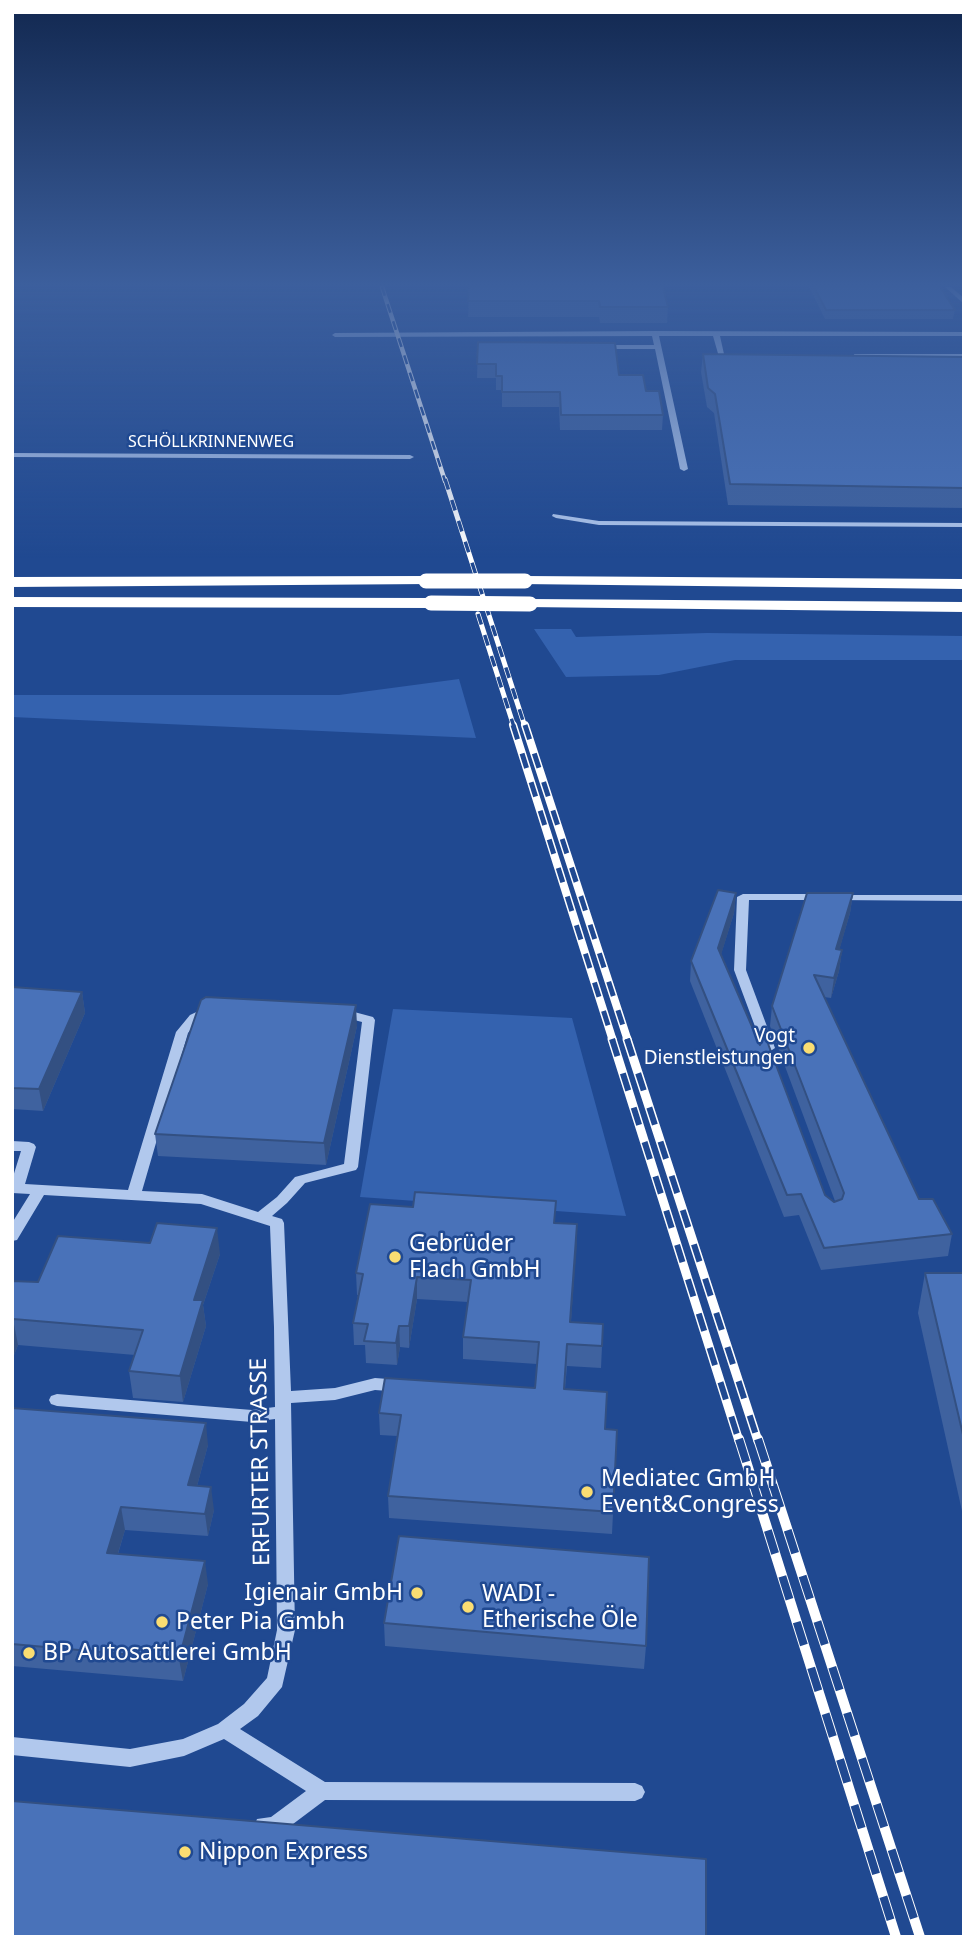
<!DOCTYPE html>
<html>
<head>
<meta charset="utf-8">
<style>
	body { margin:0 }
	#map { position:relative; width:976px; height:1949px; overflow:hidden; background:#204991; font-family:"Noto Sans",sans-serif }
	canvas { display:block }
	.frame { position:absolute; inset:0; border:14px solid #fff; pointer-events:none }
</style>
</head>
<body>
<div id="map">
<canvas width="976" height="1949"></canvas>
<div class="frame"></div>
</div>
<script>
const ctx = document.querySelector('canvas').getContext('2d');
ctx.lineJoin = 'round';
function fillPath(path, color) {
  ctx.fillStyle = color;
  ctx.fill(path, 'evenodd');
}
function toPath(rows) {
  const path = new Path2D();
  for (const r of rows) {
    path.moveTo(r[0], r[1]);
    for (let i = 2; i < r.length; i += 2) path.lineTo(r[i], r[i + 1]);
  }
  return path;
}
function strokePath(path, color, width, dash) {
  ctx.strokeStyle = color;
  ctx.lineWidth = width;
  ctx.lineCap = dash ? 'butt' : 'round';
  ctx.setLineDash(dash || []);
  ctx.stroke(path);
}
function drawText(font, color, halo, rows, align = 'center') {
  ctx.font = font + ' "Noto Sans",sans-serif';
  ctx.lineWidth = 5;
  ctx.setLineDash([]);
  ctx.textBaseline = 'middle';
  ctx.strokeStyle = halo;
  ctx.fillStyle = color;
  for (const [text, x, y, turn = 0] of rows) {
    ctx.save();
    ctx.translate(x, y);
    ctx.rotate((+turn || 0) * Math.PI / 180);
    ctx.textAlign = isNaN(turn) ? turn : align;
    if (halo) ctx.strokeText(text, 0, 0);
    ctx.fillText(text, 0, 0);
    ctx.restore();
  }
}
const green = toPath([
	[534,629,571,629,576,637,707,633,964,636,964,660,735,660,659,675,566,677],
	[459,679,476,738,12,717,12,695,339,695],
	[393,1009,572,1018,626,1216,360,1197]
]);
const minor = toPath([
	[945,287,951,287,964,298,964,304,945,287],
	[655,331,964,332,964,336,720,336,724,354,735,355,736,356,733,358,719,357,713,336,659,336,688,469,684,471,680,469,655,349,599,349,596,347,599,345,654,345,652,336,335,337,332,335,335,333,655,331],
	[854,354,964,354,964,358,860,357,863,365,868,367,860,369,857,367,854,354],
	[12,453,410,455,414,457,410,459,12,457,12,453],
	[553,514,599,521,964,523,964,527,599,525,556,518,552,516,553,514],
	[743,894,820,894,826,897,820,900,749,900,746,970,775,1048,769,1052,763,1048,734,970,737,897,743,894],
	[838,895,964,895,964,901,834,900,832,898,838,895],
	[207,1007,213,1011,211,1014,198,1021,188,1033,142,1191,202,1194,258,1212,277,1197,295,1177,344,1164,362,1022,339,1016,337,1013,343,1009,373,1017,375,1020,358,1167,356,1170,305,1183,287,1203,272,1216,282,1219,284,1223,291,1391,335,1388,375,1378,401,1380,407,1382,409,1386,407,1390,401,1392,375,1390,335,1400,291,1403,295,1630,282,1687,258,1716,240,1729,325,1782,635,1783,642,1786,645,1792,642,1798,635,1801,325,1800,281,1833,274,1835,264,1835,257,1833,254,1826,257,1819,271,1817,306,1791,224,1739,184,1756,130,1767,12,1755,12,1737,130,1749,183,1739,218,1724,244,1704,267,1678,277,1630,275,1419,252,1422,57,1406,51,1404,49,1400,51,1396,57,1394,252,1410,275,1407,274,1327,270,1226,201,1204,44,1195,17,1240,12,1241,12,1223,30,1194,12,1193,12,1180,21,1151,12,1151,12,1141,29,1142,34,1144,36,1147,25,1184,128,1190,176,1032,190,1015,207,1007]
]);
const highway = toPath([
	[426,576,434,581,431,584,12,587,12,577,426,576],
	[525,576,964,579,964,589,520,584,520,578,525,576],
	[12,597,431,598,439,603,431,608,12,607,12,597],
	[530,599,964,602,964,612,525,607,522,604,530,599]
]);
const railFar4 = toPath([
	[382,287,445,481]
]);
const railFar3 = toPath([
	[445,479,525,727],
	[478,614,514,727]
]);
const railFar2 = toPath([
	[513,725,613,1041],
	[525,725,628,1041]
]);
const railFar1 = toPath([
	[612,1039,739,1441],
	[627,1039,758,1441]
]);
const rail = toPath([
	[739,1439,896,1937],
	[758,1439,920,1937]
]);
const highwayBridge = toPath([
	[426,581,525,581],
	[431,603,530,604]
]);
const wall = toPath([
	[469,287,668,307,667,323,600,323,599,317,468,317],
	[809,287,940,287,955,310,953,319,825,319],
	[478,342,619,375,646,391,663,415,662,430,560,430,559,407,502,407,502,390,496,390,496,378,477,378],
	[703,354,964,357,964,508,728,505,714,413,707,407,701,372],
	[736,893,734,913,721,954,825,1195,834,1202,835,1201,770,1026,772,1006,853,893,850,913,839,950,842,950,839,971,831,998,824,997,919,1199,952,1234,948,1256,821,1270,799,1215,784,1217,690,981,691,961],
	[12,987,82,992,85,1013,43,1111,12,1109],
	[357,1026,326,1165,158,1156,155,1134],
	[555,1223,577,1224,571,1322,603,1324,601,1368,567,1366,565,1389,605,1429,617,1430,612,1534,389,1518,388,1496,397,1436,380,1435,379,1413,535,1388,537,1364,463,1359,463,1337,468,1302,417,1299,409,1348,400,1347,397,1365,366,1363,365,1345,354,1345,353,1323,358,1295,357,1295,356,1273],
	[220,1254,203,1305,206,1326,183,1402,133,1398,129,1371,135,1355,18,1345,12,1360,12,1281,38,1282],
	[925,1273,964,1273,964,1520,918,1313],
	[12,1408,208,1445,197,1486,214,1510,208,1536,125,1530,118,1554,208,1584,183,1681,12,1666],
	[384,1623,646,1646,644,1669,385,1646]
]);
const shadedWall = toPath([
	[736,893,734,913,717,968,718,948],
	[853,893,850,913,834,969,836,949],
	[842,950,839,971,831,998,834,978],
	[82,992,85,1013,43,1111,39,1089],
	[356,1005,357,1026,326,1165,324,1143],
	[577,1224,577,1246,569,1344,570,1322],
	[217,1228,220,1254,203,1305,206,1326,183,1402,180,1376,194,1300],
	[417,1277,417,1299,409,1348,409,1326],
	[13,1319,18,1345,12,1360],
	[399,1326,400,1347,397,1365,396,1343],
	[206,1423,208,1445,191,1508,188,1485],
	[211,1487,214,1510,208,1536,205,1514],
	[121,1507,125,1530,111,1576,107,1553],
	[205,1561,208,1584,183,1681,179,1659]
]);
const building = toPath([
	[469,287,663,287,668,307,600,307,599,301,468,301,469,287],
	[814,287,940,287,955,310,826,310,814,287],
	[478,342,615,343,619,375,643,375,646,391,659,391,663,415,561,415,560,392,502,392,502,376,496,376,496,364,477,364,478,342],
	[703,354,964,357,964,488,730,484,715,394,708,388,703,354],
	[718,890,736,893,718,948,760,1045,764,1033,825,1195,834,1202,842,1199,844,1193,772,1006,807,893,853,893,836,949,842,950,834,978,814,975,919,1199,933,1199,952,1234,824,1248,801,1194,787,1195,691,961,718,890],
	[12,987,82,992,39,1089,12,1088,12,987],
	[206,997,356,1005,324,1143,155,1134,201,1000,206,997],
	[415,1192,556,1201,554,1223,577,1224,570,1322,603,1324,602,1346,567,1344,564,1389,607,1392,605,1429,617,1430,613,1512,388,1496,401,1415,379,1413,385,1378,535,1388,539,1342,463,1337,471,1280,417,1277,409,1326,399,1326,396,1343,364,1341,368,1324,353,1323,363,1274,356,1273,370,1204,413,1207,415,1192],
	[157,1223,217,1228,194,1300,203,1300,180,1376,129,1371,143,1330,13,1319,12,1320,12,1281,38,1282,58,1236,150,1243,157,1223],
	[925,1273,964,1273,964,1439,925,1273],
	[12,1408,206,1423,188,1485,211,1487,205,1514,121,1507,107,1553,205,1561,179,1659,12,1644,12,1408],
	[399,1536,649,1557,646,1646,384,1623,399,1536],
	[12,1801,706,1859,706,1937,12,1937,12,1801]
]);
const markers = [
	[809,1048,7,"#fadd72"],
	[395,1257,7,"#fadd72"],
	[587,1492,7,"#fadd72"],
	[417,1593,7,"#fadd72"],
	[468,1607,7,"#fadd72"],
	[162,1622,7,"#fadd72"],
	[29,1653,7,"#fadd72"],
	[185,1852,7,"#fadd72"]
];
const farStreetnames = [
	["SCHÖLLKRINNENWEG",211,442]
];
const poiNames = [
	["Vogt",795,1037],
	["Dienstleistungen",795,1059]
];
const nearPoinames = [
	["Gebrüder",409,1244],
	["Flach GmbH",409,1270],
	["Mediatec GmbH",601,1479],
	["Event&Congress",601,1505],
	["Igienair GmbH",403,1593,"right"],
	["WADI -",482,1594],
	["Etherische Öle",482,1620],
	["Peter Pia Gmbh",176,1622],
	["BP Autosattlerei GmbH",43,1653],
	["Nippon Express",199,1852]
];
const nearStreetnames = [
	["ERFURTER STRASSE",261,1462,-91]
];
fillPath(green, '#3462af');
fillPath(minor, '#b1c8ed');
fillPath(highway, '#fff');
strokePath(railFar4, '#fff', 4.5);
strokePath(railFar3, '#fff', 5);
strokePath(railFar2, '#fff', 8);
strokePath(railFar1, '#fff', 9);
strokePath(rail, '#fff', 10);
strokePath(railFar4, '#204991', 2.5, [9]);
strokePath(railFar3, '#204991', 3.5, [11]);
strokePath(railFar2, '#204991', 5, [15]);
strokePath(railFar1, '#204991', 6, [18]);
strokePath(rail, '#204991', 8, [24]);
strokePath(highwayBridge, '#fff', 15);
fillPath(wall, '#3f629f');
fillPath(shadedWall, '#335082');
fillPath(building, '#4972b9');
strokePath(building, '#335082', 2);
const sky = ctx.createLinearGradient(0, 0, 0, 559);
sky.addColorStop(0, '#122850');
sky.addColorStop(0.51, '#3c5f9d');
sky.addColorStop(1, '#3c5f9d00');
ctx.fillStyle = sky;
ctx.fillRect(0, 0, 976, 559);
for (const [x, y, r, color] of markers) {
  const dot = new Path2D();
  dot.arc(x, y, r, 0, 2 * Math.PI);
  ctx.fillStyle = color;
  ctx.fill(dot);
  strokePath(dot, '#204991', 2.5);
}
drawText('16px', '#fff', '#204991', farStreetnames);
drawText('19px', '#fff', '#204991', poiNames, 'right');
drawText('23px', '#fff', '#204991', nearPoinames, 'left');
drawText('23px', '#fff', '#204991', nearStreetnames);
</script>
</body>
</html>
